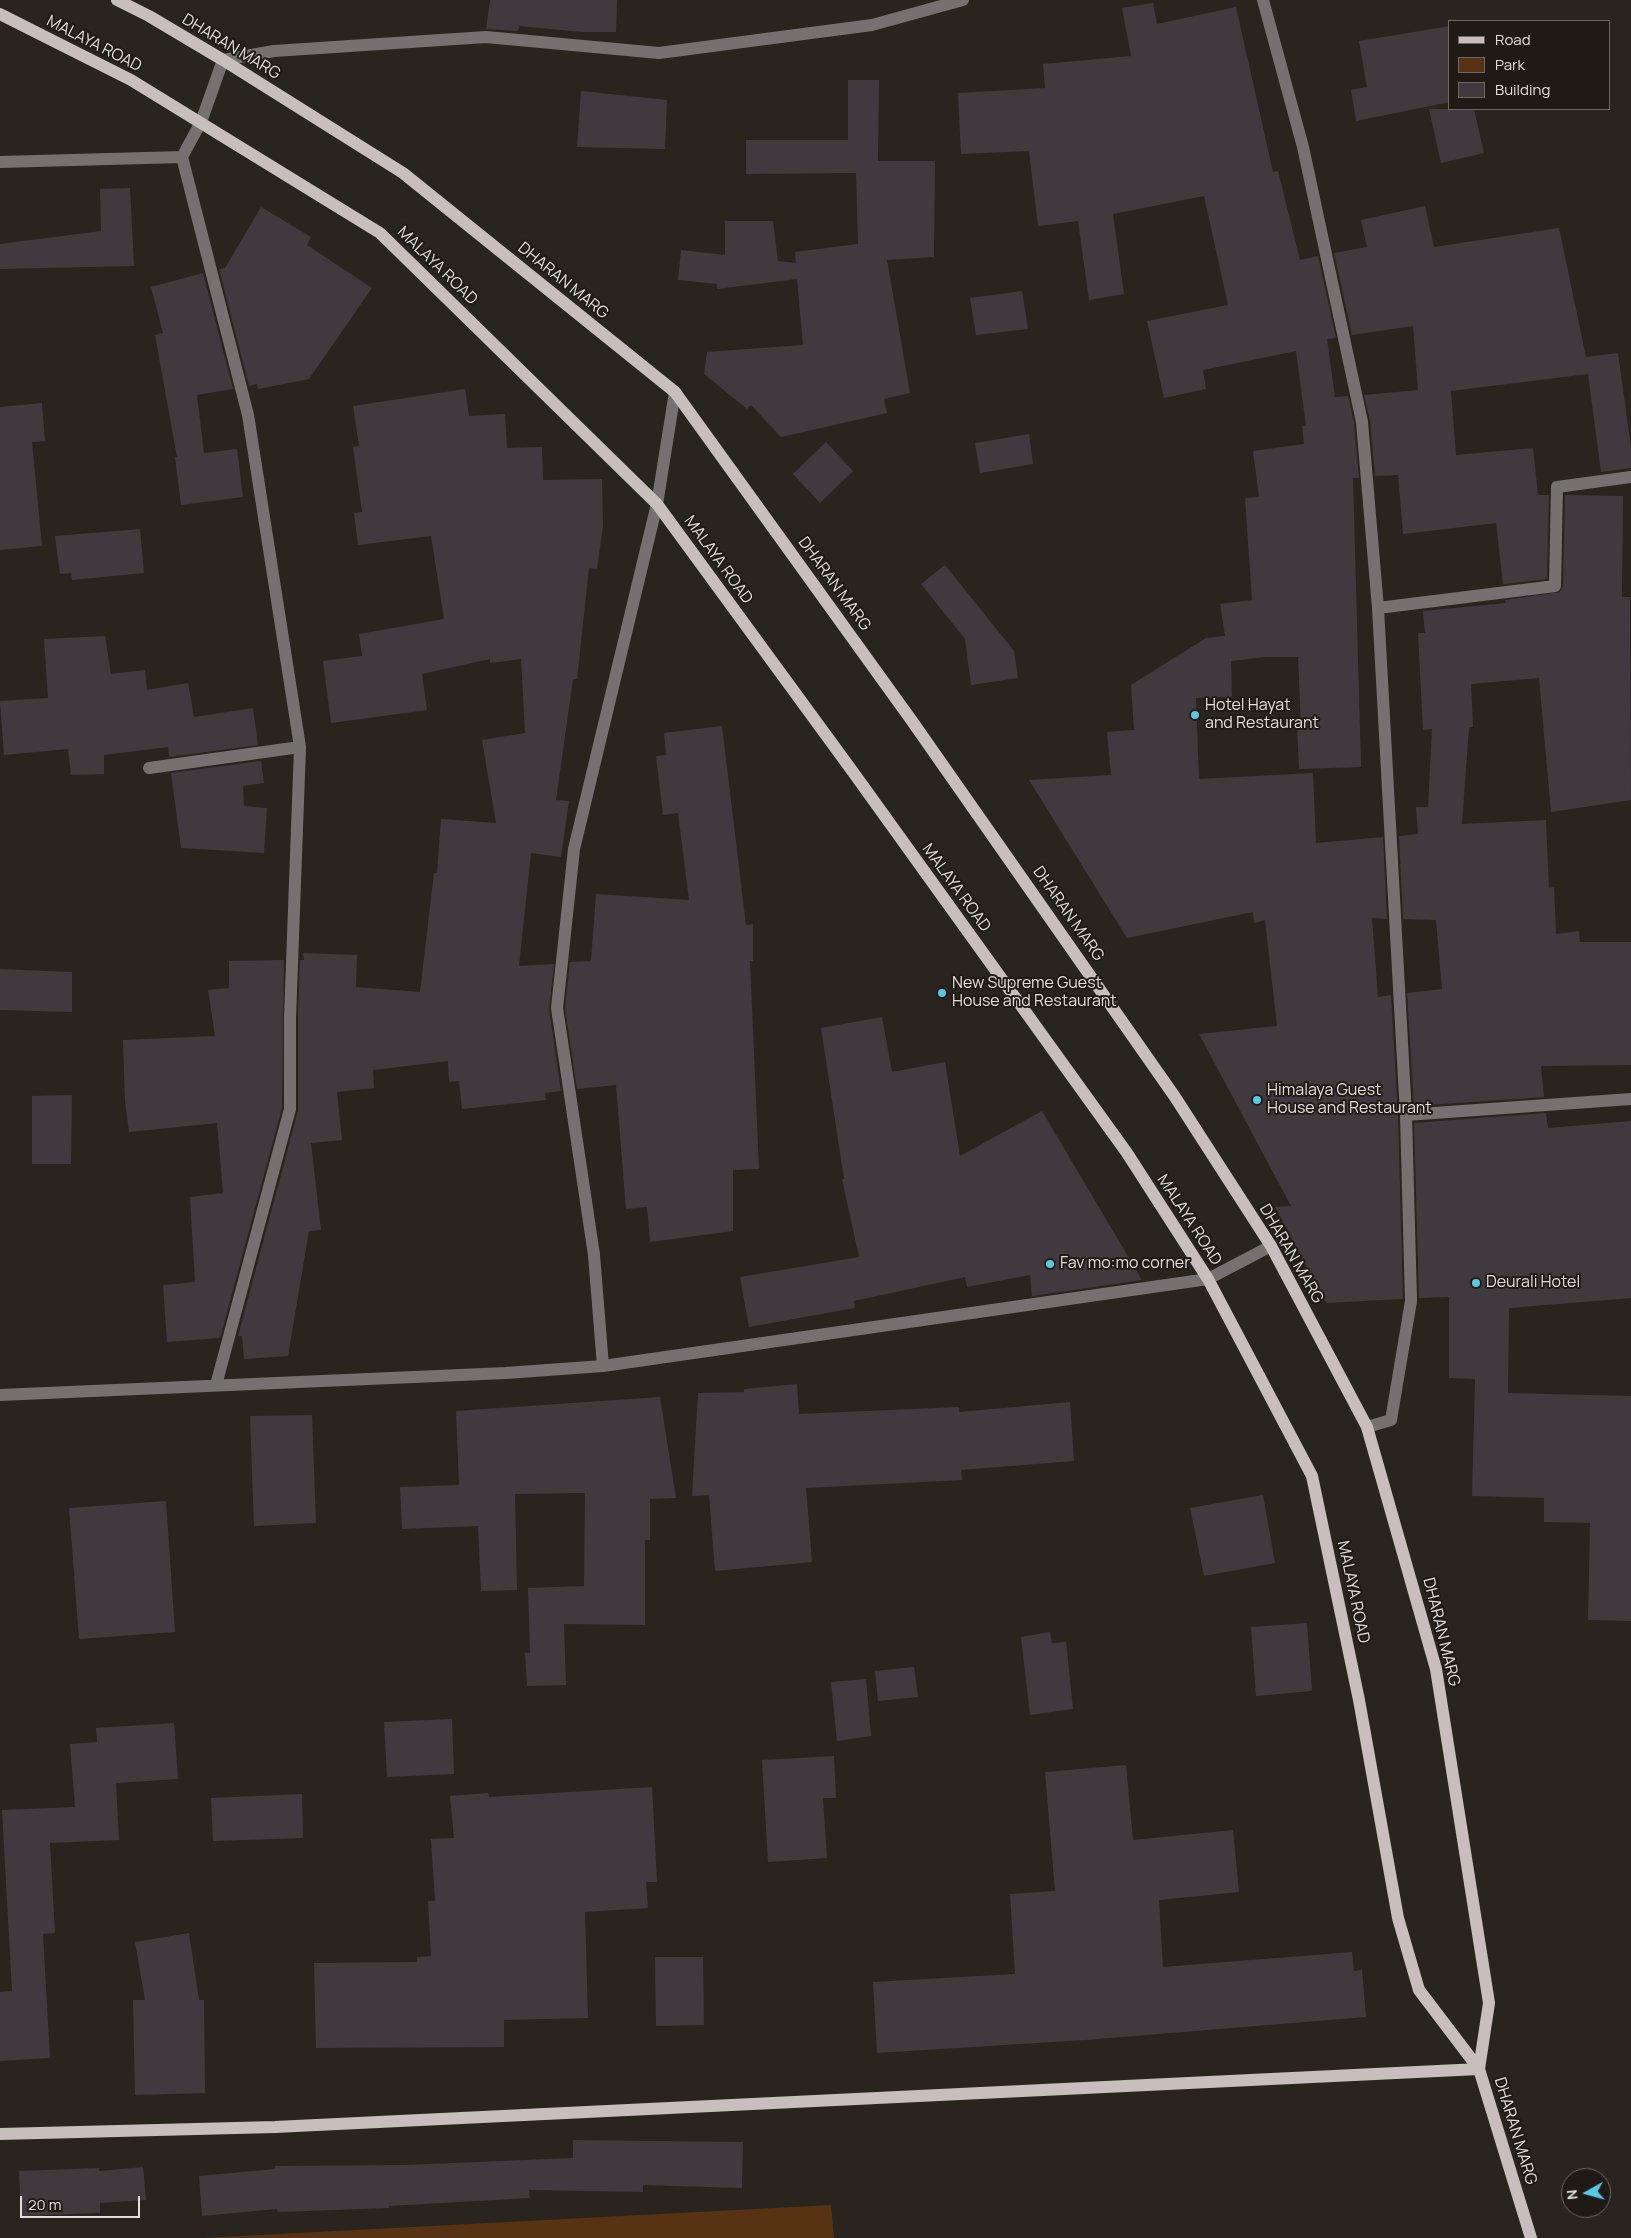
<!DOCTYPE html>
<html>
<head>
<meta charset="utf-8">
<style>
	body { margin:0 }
	#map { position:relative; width:1631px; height:2238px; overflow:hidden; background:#2a241f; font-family:Manrope,sans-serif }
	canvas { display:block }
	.legend { position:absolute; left:1448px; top:20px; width:162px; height:90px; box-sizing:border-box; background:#201a16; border:1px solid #6e6865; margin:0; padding:6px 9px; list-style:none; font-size:15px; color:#e2dedb }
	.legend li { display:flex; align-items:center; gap:10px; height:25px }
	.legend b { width:25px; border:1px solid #6e6865 }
	.north { position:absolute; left:1561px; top:2168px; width:50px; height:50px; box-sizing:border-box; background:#201a16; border:1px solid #6e6865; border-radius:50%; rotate:263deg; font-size:14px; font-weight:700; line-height:20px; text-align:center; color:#e2dedb }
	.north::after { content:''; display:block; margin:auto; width:18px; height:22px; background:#58c9e4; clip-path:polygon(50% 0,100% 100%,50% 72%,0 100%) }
	.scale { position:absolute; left:20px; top:2196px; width:120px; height:22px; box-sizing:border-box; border:2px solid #e2dedb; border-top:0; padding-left:6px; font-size:15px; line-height:18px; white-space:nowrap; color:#e2dedb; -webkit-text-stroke:4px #201a16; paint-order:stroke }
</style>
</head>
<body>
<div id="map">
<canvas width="1631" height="2238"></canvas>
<ul class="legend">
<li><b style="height:6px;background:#c7bebd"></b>Road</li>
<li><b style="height:14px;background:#583313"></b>Park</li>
<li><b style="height:14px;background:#403a3f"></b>Building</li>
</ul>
<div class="north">N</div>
<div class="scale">20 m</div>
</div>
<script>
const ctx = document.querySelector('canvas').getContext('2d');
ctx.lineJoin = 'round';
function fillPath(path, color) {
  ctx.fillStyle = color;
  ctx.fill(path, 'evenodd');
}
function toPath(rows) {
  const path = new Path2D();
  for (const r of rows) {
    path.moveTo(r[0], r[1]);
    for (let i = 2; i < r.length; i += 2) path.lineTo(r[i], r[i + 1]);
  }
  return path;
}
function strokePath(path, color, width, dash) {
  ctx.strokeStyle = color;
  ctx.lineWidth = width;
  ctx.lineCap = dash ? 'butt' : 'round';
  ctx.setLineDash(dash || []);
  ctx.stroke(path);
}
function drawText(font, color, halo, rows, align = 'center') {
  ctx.font = font + ' Manrope,sans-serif';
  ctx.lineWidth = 4;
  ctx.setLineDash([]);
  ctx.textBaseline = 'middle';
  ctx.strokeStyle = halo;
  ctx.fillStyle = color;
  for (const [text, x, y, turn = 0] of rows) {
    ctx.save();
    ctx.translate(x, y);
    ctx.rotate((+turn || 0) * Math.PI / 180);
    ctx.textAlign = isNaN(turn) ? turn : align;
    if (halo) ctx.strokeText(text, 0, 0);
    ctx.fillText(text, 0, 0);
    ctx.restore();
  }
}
const green = toPath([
	[831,2205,834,2238,203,2238]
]);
const building = toPath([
	[490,0,617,0,616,32,582,32,519,26,518,31,486,29],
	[1153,3,1157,24,1236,7,1273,172,1278,171,1300,260,1318,256,1336,338,1327,339,1335,397,1348,396,1354,423,1359,478,1353,478,1361,767,1299,769,1297,726,1301,726,1298,657,1265,657,1231,661,1232,697,1196,698,1199,779,1313,773,1316,843,1383,837,1387,919,1372,918,1378,997,1391,995,1398,1115,1403,1299,1326,1303,1275,1207,1291,1206,1199,1034,1277,1026,1265,920,1254,923,1253,912,1127,938,1029,780,1111,775,1107,732,1134,730,1131,685,1206,638,1225,636,1220,604,1252,600,1245,498,1259,497,1253,451,1304,444,1302,426,1306,426,1296,351,1203,370,1206,389,1164,398,1147,321,1228,305,1204,196,1113,214,1124,294,1089,300,1078,221,1038,226,1029,151,961,154,958,93,1045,88,1043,64,1131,56,1122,8],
	[1450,26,1450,102,1356,121,1351,90,1367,87,1359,41],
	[848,80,879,80,878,161,935,161,934,257,887,260,910,393,884,399,887,413,781,437,751,405,747,409,704,374,707,352,803,345,797,279,717,289,717,284,678,280,681,250,725,255,725,221,773,221,778,261,796,263,795,252,858,244,856,173,746,174,746,140,848,140],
	[581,91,667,100,665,149,577,147],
	[1429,109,1474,109,1484,153,1441,163],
	[130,188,134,266,0,269,0,244,101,231,100,189],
	[1425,206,1434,247,1559,228,1586,357,1618,353,1631,447,1631,468,1601,472,1588,374,1451,391,1456,455,1533,448,1538,495,1549,495,1547,579,1503,584,1496,523,1403,534,1398,475,1375,476,1370,421,1364,395,1418,390,1413,326,1352,335,1334,253,1367,247,1361,220],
	[261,207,311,237,307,245,372,288,309,379,258,389,257,384,249,386,219,269,225,268],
	[203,273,233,389,197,395,204,453,237,449,243,497,181,505,175,457,177,457,155,335,163,333,151,287],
	[1022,291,1028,329,976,335,970,298],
	[465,389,469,416,505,414,507,448,542,447,543,480,602,479,603,526,597,569,589,568,577,679,573,679,556,800,569,801,561,857,531,853,519,966,554,964,549,1009,561,1091,545,1093,546,1100,462,1109,459,1081,449,1082,448,1061,373,1070,374,1088,337,1092,342,1140,311,1143,321,1230,309,1231,288,1356,244,1359,242,1336,238,1336,298,1111,298,1018,300,960,304,960,303,953,357,955,356,987,420,992,434,873,437,873,441,819,496,823,482,740,525,733,521,659,490,663,490,659,422,674,427,710,331,723,323,661,362,656,359,634,444,619,431,536,358,545,354,513,362,512,353,447,359,446,353,406],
	[42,403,45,441,32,442,42,546,0,550,0,407],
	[1029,434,1033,464,980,473,975,443],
	[826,442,853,471,820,503,793,474],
	[1565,495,1623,496,1622,597,1630,597,1631,800,1551,812,1539,678,1471,684,1473,727,1469,727,1462,824,1546,820,1549,888,1554,887,1556,934,1579,931,1580,942,1631,942,1631,1065,1541,1066,1544,1097,1414,1106,1407,993,1442,989,1436,920,1403,919,1399,836,1418,834,1416,807,1428,807,1432,729,1423,730,1418,633,1425,633,1423,611,1506,603,1505,600,1560,592,1563,586],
	[140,529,144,573,72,580,71,573,60,574,55,536],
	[945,565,1014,651,1018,678,971,685,965,639,921,584],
	[105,636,111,674,145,670,147,690,188,683,194,717,253,708,258,745,169,757,168,747,104,755,104,774,71,775,68,749,4,755,0,701,48,698,44,639],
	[722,726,746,925,753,924,753,961,750,961,759,1169,733,1170,733,1231,650,1242,647,1207,626,1209,616,1085,577,1089,565,1008,570,962,591,961,596,894,689,900,678,813,663,815,656,756,666,755,664,733],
	[261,761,264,783,243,786,244,806,267,808,264,853,181,848,171,773],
	[284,960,282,1108,220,1338,167,1342,163,1285,195,1282,190,1197,223,1193,217,1123,129,1132,125,1101,123,1040,215,1036,208,990,229,988,229,961],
	[0,969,72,972,72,1012,0,1010],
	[882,1017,892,1072,945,1062,960,1156,1042,1111,1142,1280,1032,1296,1030,1275,967,1287,965,1277,854,1301,855,1308,749,1327,740,1277,859,1257,842,1179,844,1179,821,1028],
	[72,1095,71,1164,32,1164,32,1096],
	[1546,1113,1548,1128,1631,1121,1631,1298,1509,1308,1508,1393,1631,1396,1631,1621,1588,1620,1590,1523,1544,1522,1544,1498,1472,1496,1475,1379,1449,1378,1449,1297,1419,1298,1414,1123],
	[797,1384,799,1414,959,1407,959,1412,1070,1402,1074,1461,961,1470,962,1480,806,1488,812,1562,715,1571,709,1495,692,1496,698,1393,744,1392,744,1389],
	[660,1397,676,1498,650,1499,650,1540,645,1540,645,1625,564,1624,566,1685,527,1686,525,1653,530,1653,528,1588,584,1586,585,1493,515,1494,517,1590,481,1591,478,1526,402,1529,400,1487,459,1485,456,1411],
	[312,1415,316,1523,254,1526,250,1416],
	[1263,1495,1275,1563,1204,1576,1190,1508],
	[166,1501,175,1632,79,1639,69,1508],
	[1307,1623,1312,1691,1256,1696,1251,1627],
	[1050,1632,1052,1643,1066,1642,1073,1709,1030,1715,1021,1637],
	[914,1667,918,1697,878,1701,875,1671],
	[866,1679,871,1736,837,1741,831,1682],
	[452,1719,454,1774,387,1777,384,1722],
	[174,1723,178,1779,116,1783,119,1840,50,1843,55,1933,43,1934,50,2058,0,2061,0,1992,12,1991,2,1810,75,1807,70,1744,97,1742,96,1728],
	[834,1756,836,1798,823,1798,827,1858,768,1862,762,1760],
	[1126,1765,1133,1840,1233,1830,1239,1892,1159,1900,1163,1967,1352,1952,1354,1971,1362,1970,1366,2017,1085,2040,877,2053,873,1982,1015,1974,1010,1894,1055,1891,1045,1772],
	[652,1787,657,1882,646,1882,648,1908,585,1912,588,2018,504,2020,504,2047,316,2048,314,1963,417,1962,417,1957,431,1956,428,1901,435,1901,431,1839,454,1838,450,1796,488,1793,489,1797],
	[302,1794,303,1838,213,1841,211,1798],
	[189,1933,199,2000,204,2000,205,2093,135,2095,133,2000,145,2000,135,1942],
	[655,1957,703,1957,704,2025,656,2026],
	[573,2140,743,2142,742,2188,643,2185,643,2192,529,2190,530,2198,389,2206,389,2208,278,2212,277,2209,202,2216,199,2176,275,2169,275,2166,406,2165,573,2158],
	[143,2167,146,2200,100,2203,100,2213,21,2216,19,2171,99,2168,99,2171]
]);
const minor = toPath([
	[1263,0,1303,147,1362,422,1378,608,1406,1115,1411,1301,1391,1420,1367,1427],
	[182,157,248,415,300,747,290,1018,290,1109,216,1385],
	[0,162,182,157,201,122,223,60,274,51,486,37,659,53,872,25,963,0],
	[1378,608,1555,586,1557,487,1631,477],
	[149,768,300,747],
	[1406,1115,1631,1099],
	[603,1366,594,1255,557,1008,574,849,657,504,675,392],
	[0,1395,506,1373,603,1366,1208,1279,1271,1246]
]);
const major = toPath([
	[117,0,149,16,223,60,403,173,675,392,912,721,1175,1097,1271,1246,1367,1427,1436,1669,1489,2003,1479,2069,1531,2238],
	[0,14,131,80,380,233,657,504,853,772,1127,1153,1208,1279,1312,1476,1359,1700,1398,1918,1419,1990,1479,2069],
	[0,2134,275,2127,1479,2069]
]);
const markers = [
	[1195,715,5,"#58c9e4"],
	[942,993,5,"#58c9e4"],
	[1257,1100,5,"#58c9e4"],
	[1050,1264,5,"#58c9e4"],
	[1476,1283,5,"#58c9e4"]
];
const streetNames = [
	["MALAYA ROAD",94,44,27],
	["DHARAN MARG",231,47,31],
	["MALAYA ROAD",437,266,44],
	["DHARAN MARG",563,281,39],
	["MALAYA ROAD",718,560,54],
	["DHARAN MARG",834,584,54],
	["MALAYA ROAD",956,888,54],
	["DHARAN MARG",1068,914,55],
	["MALAYA ROAD",1189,1220,57],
	["DHARAN MARG",1291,1254,60],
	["MALAYA ROAD",1353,1592,78],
	["DHARAN MARG",1441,1632,76],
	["DHARAN MARG",1515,2131,73]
];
const poiNames = [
	["Hotel Hayat",1205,706],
	["and Restaurant",1205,724],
	["New Supreme Guest",952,984],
	["House and Restaurant",952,1002],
	["Himalaya Guest",1267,1091],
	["House and Restaurant",1267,1109],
	["Fav mo:mo corner",1060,1264],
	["Deurali Hotel",1486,1283]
];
fillPath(green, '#583313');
fillPath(building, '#403a3f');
strokePath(minor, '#757171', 12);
strokePath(major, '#c7bebd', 12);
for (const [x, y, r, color] of markers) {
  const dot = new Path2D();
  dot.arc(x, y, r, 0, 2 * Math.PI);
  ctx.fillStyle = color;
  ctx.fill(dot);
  strokePath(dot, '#201a16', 2);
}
drawText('16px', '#e2dedb', '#201a16', streetNames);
drawText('16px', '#e2dedb', '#201a16', poiNames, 'left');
</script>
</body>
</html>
